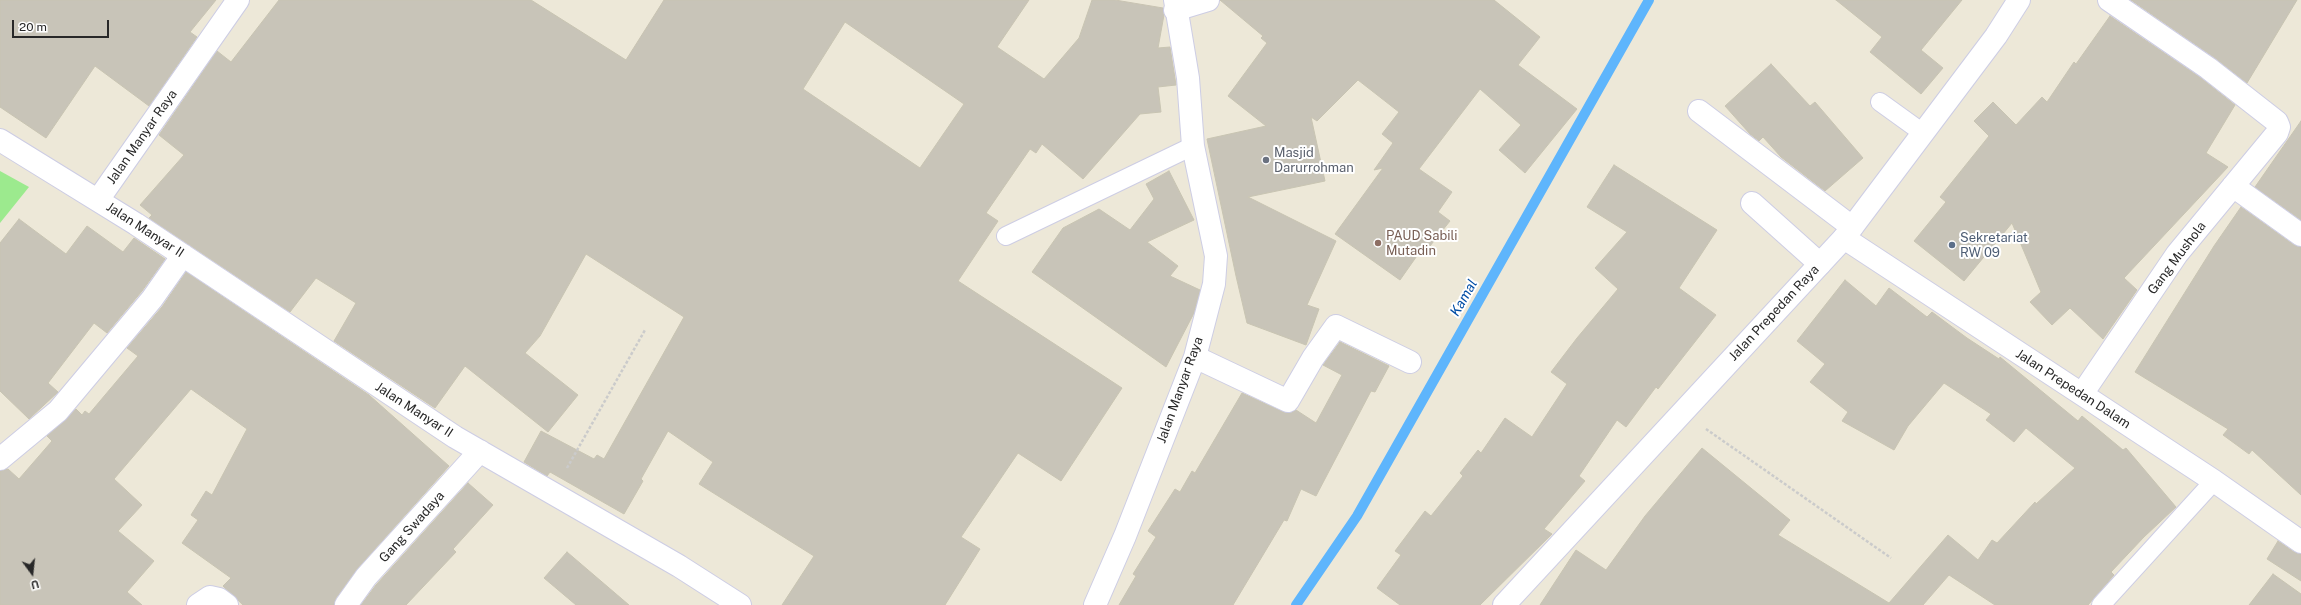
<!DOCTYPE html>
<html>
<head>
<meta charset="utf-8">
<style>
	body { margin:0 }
	#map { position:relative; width:2301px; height:605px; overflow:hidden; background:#ede8d8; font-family:"Public Sans",sans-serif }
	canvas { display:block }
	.north { position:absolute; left:12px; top:553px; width:40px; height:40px; -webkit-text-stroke:3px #fff; paint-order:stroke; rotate:165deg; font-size:11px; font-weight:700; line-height:16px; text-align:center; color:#282828 }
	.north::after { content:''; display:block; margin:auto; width:14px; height:18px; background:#282828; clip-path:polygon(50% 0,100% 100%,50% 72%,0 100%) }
	.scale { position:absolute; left:12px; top:20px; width:97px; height:18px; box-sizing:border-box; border:2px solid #282828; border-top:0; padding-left:5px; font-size:12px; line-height:14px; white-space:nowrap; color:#282828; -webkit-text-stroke:3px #fff; paint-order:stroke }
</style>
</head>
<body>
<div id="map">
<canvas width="2301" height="605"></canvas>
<div class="north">U</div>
<div class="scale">20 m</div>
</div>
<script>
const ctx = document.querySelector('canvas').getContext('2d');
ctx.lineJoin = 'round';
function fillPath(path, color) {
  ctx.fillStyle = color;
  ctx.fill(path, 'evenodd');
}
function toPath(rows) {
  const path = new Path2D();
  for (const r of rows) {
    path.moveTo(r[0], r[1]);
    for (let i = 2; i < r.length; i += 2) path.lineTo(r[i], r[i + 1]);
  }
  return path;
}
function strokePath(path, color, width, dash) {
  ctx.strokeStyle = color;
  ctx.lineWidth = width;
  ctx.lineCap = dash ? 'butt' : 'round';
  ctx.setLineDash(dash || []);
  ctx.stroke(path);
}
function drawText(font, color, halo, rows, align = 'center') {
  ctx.font = font + ' "Public Sans",sans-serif';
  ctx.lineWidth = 4;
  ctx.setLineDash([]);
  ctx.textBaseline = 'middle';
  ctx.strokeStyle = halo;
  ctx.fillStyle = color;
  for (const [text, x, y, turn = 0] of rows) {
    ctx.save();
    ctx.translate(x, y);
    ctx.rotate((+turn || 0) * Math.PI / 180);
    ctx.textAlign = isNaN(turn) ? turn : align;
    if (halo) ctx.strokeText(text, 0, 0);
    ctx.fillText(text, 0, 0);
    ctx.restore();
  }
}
const green = toPath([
	[0,171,29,187,0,223]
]);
const stream = toPath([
	[1296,605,1357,516,1649,0]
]);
const building = toPath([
	[0,0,216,0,190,32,197,37,149,106,95,66,46,138,0,107,0,0],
	[279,0,531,0,626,60,664,0,1029,0,997,47,1044,79,1079,38,1092,0,1115,0,1163,8,1164,15,1158,48,1170,47,1176,85,1158,87,1161,112,1140,114,1083,179,1042,144,1036,153,1030,149,986,213,998,221,958,281,1122,388,1061,481,1018,453,961,537,980,549,945,605,782,605,814,556,699,484,713,462,668,431,641,479,643,481,624,514,550,472,547,476,524,462,541,431,594,459,597,455,604,459,684,317,586,254,540,336,525,353,578,395,548,432,465,366,435,408,334,341,356,303,316,278,290,312,149,218,152,215,140,205,184,155,159,135,217,51,231,62,279,0],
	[845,22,964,104,920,168,803,89,845,22],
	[1220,0,1494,0,1540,37,1518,65,1577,109,1525,173,1499,150,1521,125,1480,89,1419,169,1452,192,1438,212,1450,221,1430,246,1426,243,1400,280,1335,234,1383,168,1374,170,1393,143,1382,134,1399,112,1358,80,1317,121,1311,117,1325,181,1248,197,1336,241,1307,305,1319,309,1306,345,1247,323,1236,276,1207,139,1266,126,1228,96,1267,43,1261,38,1263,36,1220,0],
	[1836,0,1962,0,1921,50,1943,68,1921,94,1870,52,1882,37,1836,0],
	[2131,0,2297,0,2247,83,2215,58,2131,0],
	[2110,16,2201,78,2235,105,2206,153,2228,167,2124,278,2137,290,2103,339,2070,308,2052,325,2030,302,2041,292,2012,223,1964,281,1914,241,1946,202,1940,197,1989,136,1974,121,1993,102,2016,125,2042,97,2047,102,2074,62,2076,64,2110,16],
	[1771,64,1810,106,1815,102,1863,158,1825,191,1781,157,1763,137,1759,141,1750,134,1725,106,1771,64],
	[2301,121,2301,220,2255,187,2301,121],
	[1614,165,1717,230,1679,288,1716,315,1658,389,1656,387,1626,427,1617,420,1579,476,1585,481,1544,529,1552,534,1480,605,1400,605,1377,588,1401,555,1395,551,1425,511,1431,516,1463,476,1460,473,1478,450,1481,453,1505,418,1532,437,1567,384,1551,372,1577,338,1618,289,1595,268,1627,232,1587,207,1614,165],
	[1169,171,1194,220,1147,242,1178,266,1170,276,1200,290,1194,313,1166,367,1032,272,1063,228,1099,209,1130,230,1154,199,1146,184,1169,171],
	[2241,207,2294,245,2301,247,2301,495,2252,450,2249,454,2223,435,2228,429,2135,372,2214,246,2241,207],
	[19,219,66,254,87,226,123,252,134,238,165,259,142,291,107,333,94,323,48,383,58,392,29,419,0,391,0,243,19,219],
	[186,272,369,395,449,466,357,569,336,598,334,605,243,605,223,586,231,578,182,543,198,520,191,515,206,491,212,495,247,429,191,389,114,479,142,505,118,531,154,561,127,592,142,605,0,605,0,471,8,469,19,479,52,441,47,436,76,409,82,415,85,411,89,414,138,356,127,348,162,307,186,272],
	[1845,280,1876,306,1889,288,1927,317,1932,312,1967,338,1999,359,2000,357,2078,421,2082,416,2123,450,2126,448,2176,507,2144,537,2111,572,2114,575,2088,605,1995,605,1949,575,1923,605,1540,605,1576,550,1606,570,1645,516,1702,448,1790,520,1778,535,1889,603,1948,535,1978,560,1992,540,1997,543,2035,502,2036,504,2075,468,2026,428,2014,442,1986,420,1991,414,1944,383,1908,426,1894,450,1842,421,1848,412,1810,382,1825,364,1797,341,1845,280],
	[1340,342,1389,366,1375,392,1371,391,1316,496,1301,489,1287,521,1284,520,1233,605,1119,605,1136,576,1133,574,1156,537,1148,531,1175,489,1180,492,1192,471,1195,473,1242,393,1283,412,1289,413,1296,410,1316,423,1342,375,1323,365,1340,342],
	[468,483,493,505,453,549,456,552,406,605,361,605,376,585,468,483],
	[2278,541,2294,552,2301,554,2301,581,2267,559,2278,541],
	[567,552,629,605,576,605,544,578,567,552],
	[2273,574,2301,594,2301,605,2249,605,2273,574]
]);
const path = toPath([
	[1706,429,1891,558],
	[567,468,645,330]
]);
const service = toPath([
	[1880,102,1923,133],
	[1006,236,1193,146],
	[2101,605,2214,481]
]);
const minor = toPath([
	[1175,10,1208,0],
	[1699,111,1852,227],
	[0,140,136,224,455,437,679,566,740,605],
	[2233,186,2301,235],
	[98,200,238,0],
	[1752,203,1820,264],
	[1844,238,2214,481,2301,542],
	[1195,357,1288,401,1313,358,1336,326,1410,362],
	[2082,394,2177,254,2277,133,2279,127,2277,122,2208,68,2109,0],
	[0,459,58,411,152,299,183,255],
	[198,605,210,597,219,599,227,605],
	[346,605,366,577,480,451],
	[1095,605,1125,536,1195,357,1214,284,1216,256,1193,146,1188,78,1175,0]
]);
const tertiary = toPath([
	[1504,605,1844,238,1996,36,2019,0]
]);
const markers = [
	[1266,160,4,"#6b7280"],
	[1378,243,4,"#8d6e63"],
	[1952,245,4,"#5c6f8a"]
];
const streetNames = [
	["Jalan Manyar Raya",142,137,-55],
	["Jalan Manyar II",145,230,33],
	["Gang Mushola",2177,258,-53],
	["Jalan Prepedan Raya",1774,313,-47],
	["Jalan Prepedan Dalam",2073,389,33],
	["Jalan Manyar Raya",1180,390,-70],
	["Jalan Manyar II",414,410,33],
	["Gang Swadaya",412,527,-48]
];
const worshipNames = [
	["Masjid",1274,153],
	["Darurrohman",1274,168]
];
const educationNames = [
	["PAUD Sabili",1386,236],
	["Mutadin",1386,251]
];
const serviceNames = [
	["Sekretariat",1960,238],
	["RW 09",1960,253]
];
const waterNames = [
	["Kamal",1464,298,-60]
];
fillPath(green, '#9cea8e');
strokePath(stream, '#5eb5fc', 10);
fillPath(building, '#c8c4b8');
strokePath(building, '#c8c4b2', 1);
strokePath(service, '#cdcde4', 20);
strokePath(minor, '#cdcde4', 24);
strokePath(tertiary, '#cdcde4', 24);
strokePath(path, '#cbcbcb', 2.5, [3, 2]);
strokePath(service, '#fff', 18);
strokePath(minor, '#fff', 22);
strokePath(tertiary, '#fff', 22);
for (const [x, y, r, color] of markers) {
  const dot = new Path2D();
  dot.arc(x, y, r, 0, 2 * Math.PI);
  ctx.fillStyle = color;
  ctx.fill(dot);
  strokePath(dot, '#fff', 1.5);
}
drawText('13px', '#282828', '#fff', streetNames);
drawText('13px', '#5b616d', '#fff', worshipNames, 'left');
drawText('13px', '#785e54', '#fff', educationNames, 'left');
drawText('13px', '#4e5e75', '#fff', serviceNames, 'left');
drawText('italic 14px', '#004da5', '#fff', waterNames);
</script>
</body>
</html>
